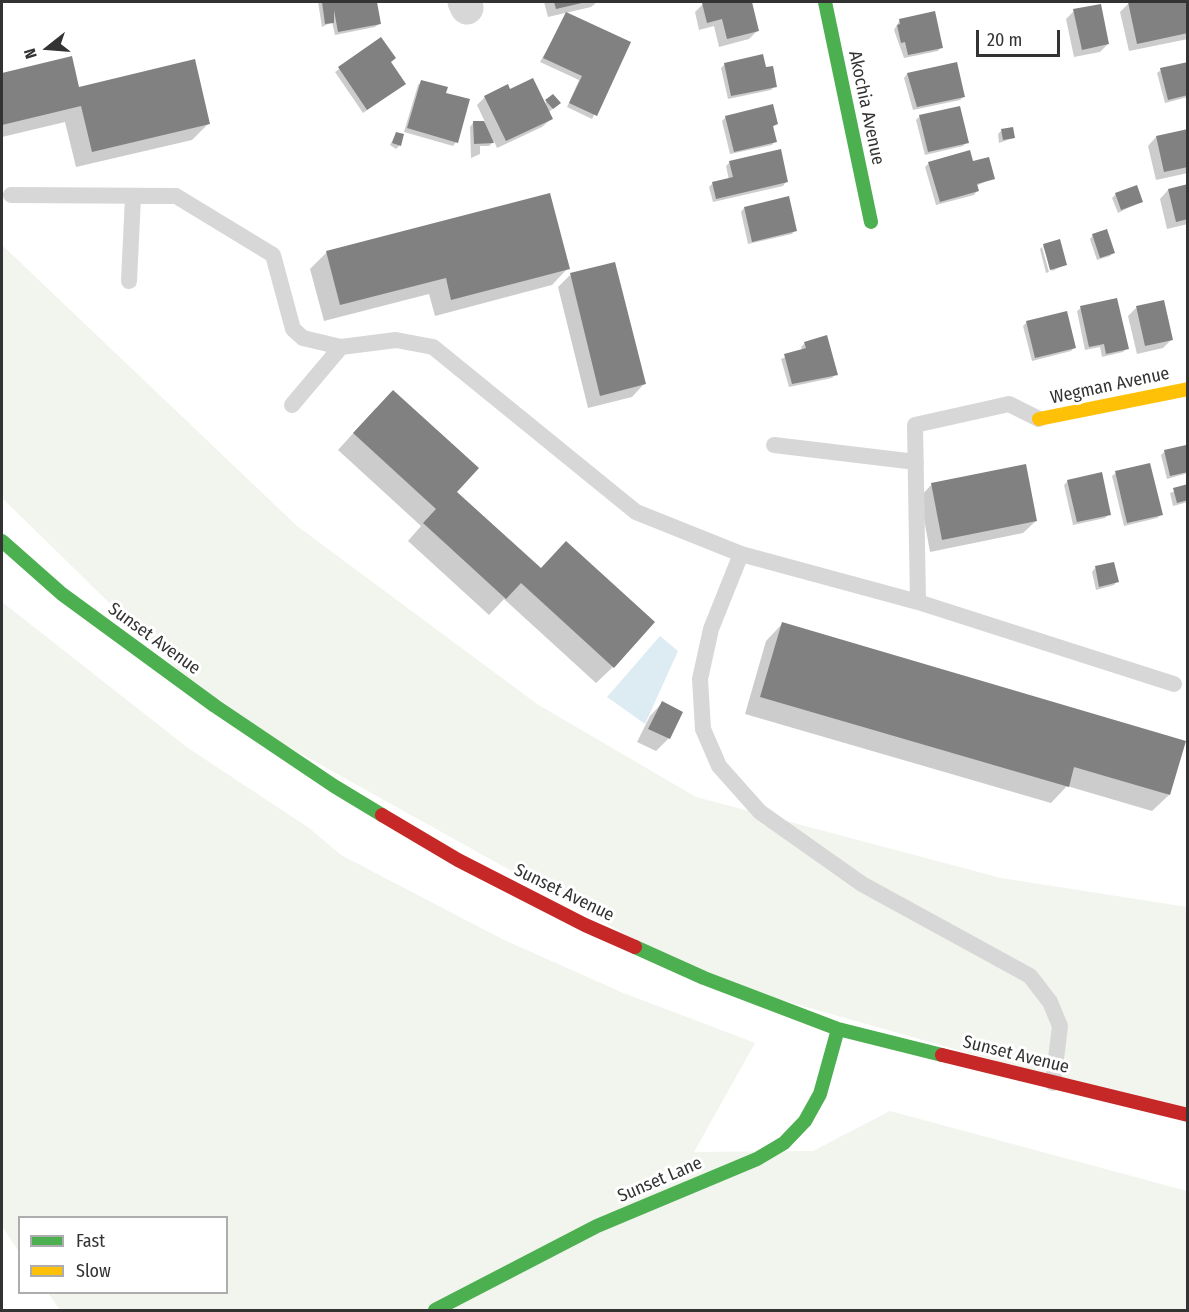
<!DOCTYPE html>
<html>
<head>
<meta charset="utf-8">
<style>
	body { margin:0 }
	#map { position:relative; width:1189px; height:1312px; overflow:hidden; background:#fff; font-family:"Fira Sans Condensed",sans-serif }
	canvas { display:block }
	.frame { position:absolute; inset:0; border:3px solid #333; pointer-events:none }
	.legend { position:absolute; left:18px; top:1216px; width:210px; height:78px; box-sizing:border-box; background:#fff; border:2px solid #adadad; margin:0; padding:8px 10px; list-style:none; font-size:18px; color:#333 }
	.legend li { display:flex; align-items:center; gap:12px; height:30px }
	.legend b { width:30px; border:2px solid #adadad }
	.north { position:absolute; left:18px; top:18px; width:60px; height:60px; -webkit-text-stroke:4px #fff; paint-order:stroke; rotate:253deg; font-size:16px; font-weight:700; line-height:24px; text-align:center; color:#333 }
	.north::after { content:''; display:block; margin:auto; width:21px; height:27px; background:#333; clip-path:polygon(50% 0,100% 100%,50% 72%,0 100%) }
	.scale { position:absolute; left:976px; top:30px; width:84px; height:27px; box-sizing:border-box; border:3px solid #333; border-top:0; padding-left:8px; font-size:18px; line-height:21px; white-space:nowrap; color:#333; -webkit-text-stroke:4px #fff; paint-order:stroke }
</style>
</head>
<body>
<div id="map">
<canvas width="1189" height="1312"></canvas>
<div class="frame"></div>
<ul class="legend">
<li><b style="height:8px;background:#4caf50"></b>Fast</li>
<li><b style="height:8px;background:#ffc107"></b>Slow</li>
</ul>
<div class="north">N</div>
<div class="scale">20 m</div>
</div>
<script>
const ctx = document.querySelector('canvas').getContext('2d');
ctx.lineJoin = 'round';
function fillPath(path, color) {
  ctx.fillStyle = color;
  ctx.fill(path, 'evenodd');
}
function toPath(rows) {
  const path = new Path2D();
  for (const r of rows) {
    path.moveTo(r[0], r[1]);
    for (let i = 2; i < r.length; i += 2) path.lineTo(r[i], r[i + 1]);
  }
  return path;
}
function strokePath(path, color, width, dash) {
  ctx.strokeStyle = color;
  ctx.lineWidth = width;
  ctx.lineCap = dash ? 'butt' : 'round';
  ctx.setLineDash(dash || []);
  ctx.stroke(path);
}
function drawText(font, color, halo, rows, align = 'center') {
  ctx.font = font + ' "Fira Sans Condensed",sans-serif';
  ctx.lineWidth = 6;
  ctx.setLineDash([]);
  ctx.textBaseline = 'middle';
  ctx.strokeStyle = halo;
  ctx.fillStyle = color;
  for (const [text, x, y, turn = 0] of rows) {
    ctx.save();
    ctx.translate(x, y);
    ctx.rotate((+turn || 0) * Math.PI / 180);
    ctx.textAlign = isNaN(turn) ? turn : align;
    if (halo) ctx.strokeText(text, 0, 0);
    ctx.fillText(text, 0, 0);
    ctx.restore();
  }
}
const green = toPath([
	[2,245,297,526,537,704,696,797,1001,878,1187,907,1187,1115,704,978,215,706,2,498],
	[2,602,188,748,309,828,341,855,502,939,621,992,755,1043,694,1152,813,1151,890,1111,1187,1191,1187,1310,60,1310,48,1293,226,1292,226,1218,20,1218,19,1252,2,1226]
]);
const water = toPath([
	[660,636,678,651,645,724,607,697]
]);
const shadow = toPath([
	[318,2,375,2,379,24,375,27,335,35,332,22,322,27],
	[544,2,597,2,591,7,548,17],
	[714,2,750,2,758,30,749,39,719,47,714,26,699,30,695,12,703,4],
	[1138,2,1188,2,1188,39,1129,51,1120,12,1128,4],
	[1074,11,1108,44,1100,52,1074,57,1066,19],
	[567,14,629,43,592,119,567,107,579,80,540,62],
	[900,20,941,47,938,51,904,58,894,30],
	[381,39,400,87,363,113,335,72],
	[71,58,78,89,209,123,192,140,76,167,65,122,2,137,2,74],
	[956,63,964,96,960,100,913,110,904,78,907,74],
	[1188,63,1188,97,1165,103,1157,73,1161,70],
	[725,64,765,69,775,86,771,90,728,99,721,68],
	[422,81,456,142,453,146,404,132,418,85],
	[509,91,544,104,552,96,559,103,548,113,551,119,542,127,497,148,494,141,489,146,480,146,480,154,471,158,470,127,473,123,485,122,477,105,485,97],
	[920,116,967,142,963,146,925,155,916,120],
	[726,117,776,124,772,128,775,141,772,145,730,154,722,121],
	[1188,130,1188,173,1156,180,1148,146,1156,137],
	[1001,131,1013,138,999,143,998,134],
	[396,133,400,145,396,149,390,145],
	[730,162,786,182,783,186,713,202,709,187,713,183,729,180,726,166],
	[929,163,972,163,993,178,976,186,977,191,974,195,936,205,925,167],
	[1188,185,1188,224,1167,229,1160,199,1168,190],
	[1116,194,1142,201,1118,213,1112,198],
	[744,208,795,230,792,234,748,244,741,212],
	[1093,235,1113,252,1110,256,1097,260,1090,239],
	[1059,241,1065,265,1052,271,1043,246],
	[1042,247,1049,272,1046,273,1040,249],
	[327,252,568,268,552,285,435,316,429,294,324,321,310,269],
	[570,275,644,384,632,397,588,408,558,287],
	[1081,308,1127,348,1123,352,1102,357,1100,347,1085,350,1077,311],
	[1136,308,1171,340,1163,348,1137,354,1128,316],
	[1027,322,1075,347,1071,351,1032,361,1023,326],
	[805,343,836,374,832,378,789,387,781,359,802,350,801,347],
	[376,408,613,667,596,683,504,599,489,615,408,541,421,526,338,450],
	[1184,447,1188,473,1167,479,1161,455,1165,451],
	[1116,473,1161,515,1157,518,1124,526,1112,476],
	[1068,481,1109,514,1105,518,1073,525,1064,485],
	[932,484,1036,521,1023,533,930,552,920,497],
	[1188,486,1188,502,1173,506,1170,493],
	[1095,568,1117,581,1114,585,1096,590,1092,572],
	[782,624,1169,795,1152,811,1067,786,1051,803,745,714,766,641],
	[662,703,681,712,669,738,656,751,637,742,650,716]
]);
const building = toPath([
	[322,2,377,2,381,24,338,32,334,10,334,23,325,24],
	[554,2,586,2,556,9],
	[708,2,752,2,759,31,727,39,722,19,707,23,702,3],
	[1128,2,1188,2,1188,33,1137,44],
	[1101,4,1109,44,1082,50,1073,9],
	[935,11,943,48,908,55,905,42,901,43,897,25,900,24,899,19],
	[566,12,631,42,597,116,569,103,582,76,543,58],
	[381,37,396,58,391,62,406,84,367,110,338,67],
	[763,54,766,67,773,66,777,87,731,96,724,63],
	[72,56,79,87,195,59,210,124,92,152,81,106,2,125,2,73],
	[957,62,965,97,917,107,907,73],
	[1188,62,1188,95,1168,100,1160,68],
	[533,78,553,119,506,141,484,96,508,84,510,89],
	[421,80,448,87,446,93,470,99,458,143,407,128],
	[553,94,561,103,553,109,545,100],
	[773,104,778,124,773,126,777,142,734,152,725,116],
	[960,106,969,143,928,152,919,115],
	[473,121,484,121,494,143,474,144],
	[1013,127,1015,138,1003,140,1001,129],
	[1188,129,1188,167,1164,172,1156,136],
	[396,132,404,134,401,146,392,143],
	[781,149,788,182,716,199,712,182,733,177,729,161],
	[970,150,973,161,989,157,995,179,977,184,979,191,940,202,928,162],
	[1188,184,1188,219,1176,222,1168,189],
	[1137,185,1143,202,1121,210,1115,193],
	[550,193,570,269,451,300,446,278,340,305,326,251],
	[789,196,797,231,752,242,744,207],
	[1107,229,1115,253,1100,258,1092,234],
	[1060,239,1067,265,1050,270,1043,244],
	[615,262,646,384,600,396,570,273],
	[1117,298,1129,349,1106,354,1104,344,1089,347,1080,306],
	[1164,300,1173,340,1145,346,1136,306],
	[1067,311,1076,348,1035,358,1026,321],
	[827,335,838,375,792,384,784,354,806,348,804,342],
	[393,390,479,468,457,492,541,568,566,541,655,622,614,668,521,583,506,599,423,523,436,509,353,433],
	[1186,445,1188,472,1170,476,1164,450],
	[1150,463,1163,515,1127,523,1115,471],
	[1026,464,1037,521,942,540,931,483],
	[1102,472,1111,515,1077,522,1067,480],
	[1188,484,1188,500,1177,503,1173,488],
	[1114,562,1119,582,1099,587,1095,566],
	[782,622,1186,741,1170,795,1074,767,1069,787,760,697],
	[662,701,683,712,670,739,648,729]
]);
const lane = toPath([
	[11,195,176,196,273,255,293,329,303,338,341,347,396,340,433,347,636,512,741,554,918,602,1174,684],
	[129,281,133,197],
	[292,405,341,347],
	[774,445,916,462],
	[741,554,711,629,700,679,703,729,719,766,760,812,862,884,1030,976,1050,1002,1060,1026,1053,1083],
	[918,602,915,425,1009,404,1039,419]
]);
const street = toPath([
	[464,2,467,8]
]);
const fast = toPath([
	[825,2,871,222],
	[2,541,62,594,215,706,334,786,382,815],
	[635,947,704,978,838,1029,942,1055],
	[435,1310,597,1226,757,1159,784,1143,805,1121,820,1094,838,1029]
]);
const slow = toPath([
	[1039,419,1188,389]
]);
const jam = toPath([
	[382,815,458,860,585,925,635,947],
	[942,1055,1188,1115]
]);
const streetNames = [
	["Akochia Avenue",866,108,78],
	["Wegman Avenue",1110,386,-12],
	["Sunset Avenue",154,639,36],
	["Sunset Avenue",564,893,26],
	["Sunset Avenue",1016,1055,14],
	["Sunset Lane",660,1180,-23]
];
fillPath(green, '#f1f5ed');
fillPath(water, '#ddebf3');
fillPath(shadow, '#0003');
fillPath(building, '#818181');
strokePath(lane, '#d7d7d7', 16);
strokePath(street, '#d7d7d7', 33);
strokePath(fast, '#4caf50', 14);
strokePath(slow, '#ffc107', 14);
strokePath(jam, '#c62828', 14);
drawText('18px', '#333', '#fff', streetNames);
</script>
</body>
</html>
